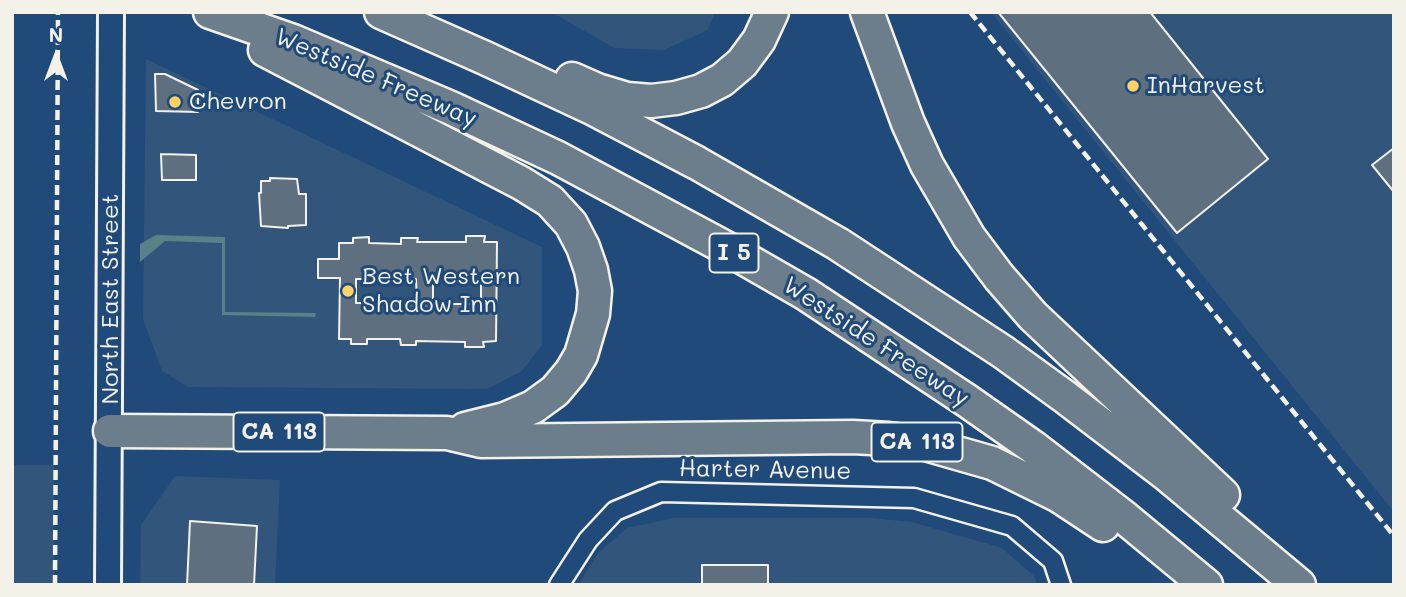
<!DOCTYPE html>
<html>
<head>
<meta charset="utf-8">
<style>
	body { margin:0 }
	#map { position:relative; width:1406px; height:597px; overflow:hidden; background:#1f4a7a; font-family:Mali,sans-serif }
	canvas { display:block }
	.frame { position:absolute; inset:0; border:14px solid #f4f1e8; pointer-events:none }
	.north { position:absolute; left:21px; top:21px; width:70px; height:70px; -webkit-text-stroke:5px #1f4a7a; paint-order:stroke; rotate:0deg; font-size:19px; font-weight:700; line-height:28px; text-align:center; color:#f4f1e8 }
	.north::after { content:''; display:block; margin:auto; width:24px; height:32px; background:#f4f1e8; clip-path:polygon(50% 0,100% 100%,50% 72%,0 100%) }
</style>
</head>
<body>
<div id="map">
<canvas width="1406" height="597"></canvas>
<div class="frame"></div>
<div class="north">N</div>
</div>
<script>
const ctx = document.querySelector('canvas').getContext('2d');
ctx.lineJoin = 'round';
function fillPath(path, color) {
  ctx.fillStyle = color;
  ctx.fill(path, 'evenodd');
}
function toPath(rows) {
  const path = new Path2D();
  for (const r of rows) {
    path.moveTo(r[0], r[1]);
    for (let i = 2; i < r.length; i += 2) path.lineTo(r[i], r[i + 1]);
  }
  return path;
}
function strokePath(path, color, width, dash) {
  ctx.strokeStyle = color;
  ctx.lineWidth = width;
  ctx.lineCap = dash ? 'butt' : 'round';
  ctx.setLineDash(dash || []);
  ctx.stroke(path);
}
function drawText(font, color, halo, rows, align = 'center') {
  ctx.font = font + ' Mali,sans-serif';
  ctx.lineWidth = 6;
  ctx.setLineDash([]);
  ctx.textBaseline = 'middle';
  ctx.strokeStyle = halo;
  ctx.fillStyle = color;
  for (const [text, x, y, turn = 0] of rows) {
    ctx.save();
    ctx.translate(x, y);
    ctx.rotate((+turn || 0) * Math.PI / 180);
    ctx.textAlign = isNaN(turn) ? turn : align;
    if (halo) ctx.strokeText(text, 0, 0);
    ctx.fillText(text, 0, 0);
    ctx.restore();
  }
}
const built = toPath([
	[551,12,715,12,708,30,664,50,614,48],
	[991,12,1394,12,1394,512,1184,252],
	[146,59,542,247,542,345,522,371,487,389,188,387,162,371,143,319],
	[12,465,54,465,54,585,12,585],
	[175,476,280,480,275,585,140,585,141,525],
	[673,518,872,518,912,522,1002,548,1034,576,1037,585,578,585,598,553,627,528]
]);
const green = toPath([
	[156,235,225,237,225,312,316,313,315,317,222,315,222,243,165,241,140,262,140,244]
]);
const building = toPath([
	[998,12,1150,12,1268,159,1177,233,998,12],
	[155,74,165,74,198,90,198,112,156,111,155,74],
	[1394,148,1394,192,1372,165,1394,148],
	[161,154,196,155,196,180,162,180,161,154],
	[270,178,297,179,299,194,306,194,306,225,288,226,288,228,261,226,259,193,261,193,261,181,270,181,270,178],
	[466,236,485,236,484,242,497,242,496,341,483,342,484,347,465,347,465,342,416,341,416,345,401,345,400,339,367,339,367,344,351,344,351,339,339,339,340,278,318,278,318,259,339,259,339,243,353,243,353,238,369,237,369,243,401,244,401,238,418,238,417,242,466,242,466,236],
	[356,279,416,279,417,303,356,303,356,279],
	[433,279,481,280,481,304,433,304,433,279],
	[190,521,257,526,254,585,187,585,190,521],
	[702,565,768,565,768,585,702,585,702,565]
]);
const street = toPath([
	[559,585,588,540,615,511,661,492,914,498,1012,526,1053,561,1061,585]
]);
const secondary = toPath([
	[108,585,111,12]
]);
const highway = toPath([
	[210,12,293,41,451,108,558,158,726,248,806,294,966,400,1033,447,1125,518,1206,585],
	[381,12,485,58,594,109,697,163,838,244,1003,352,1065,397,1166,474,1299,585],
	[867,12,908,123,927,165,969,237,999,277,1033,316,1223,495],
	[265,50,521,183,550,201,571,224,583,247,591,270,595,291,593,314,581,355,571,372,555,391,533,407,505,419,465,429],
	[572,79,597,90,627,99,651,101,676,98,701,91,722,80,742,63,759,40,772,12],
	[110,431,447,433,481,441,853,437,889,439,922,443,992,463,1059,496,1103,525]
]);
const rail = toPath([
	[970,12,1394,536],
	[55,585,58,12]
]);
const markers = [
	[1133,86,7,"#ffd166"],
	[175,102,7,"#ffd166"],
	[348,291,7,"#ffd166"]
];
const shields = [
	[734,253,49],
	[279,432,91],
	[917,442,91]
];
const shieldNames = [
	["I 5",734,253],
	["CA 113",279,432],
	["CA 113",917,442]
];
const streetNames = [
	["Westside Freeway",376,78,23],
	["North East Street",111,299,-90],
	["Westside Freeway",876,342,33],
	["Harter Avenue",765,470,1]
];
const poiNames = [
	["InHarvest",1147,86],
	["Chevron",189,102],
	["Best Western",362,277],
	["Shadow Inn",362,305]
];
fillPath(built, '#32557c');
fillPath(green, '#598188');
fillPath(building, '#5e707f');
strokePath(building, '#f4f1e8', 2);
strokePath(street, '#f4f1e8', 23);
strokePath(secondary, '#f4f1e8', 30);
strokePath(highway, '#f4f1e8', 37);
strokePath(street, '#1f4a7a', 18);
strokePath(secondary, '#1f4a7a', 24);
strokePath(highway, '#6c7d8b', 32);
strokePath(rail, '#f4f1e8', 4.5, [10, 5]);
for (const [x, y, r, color] of markers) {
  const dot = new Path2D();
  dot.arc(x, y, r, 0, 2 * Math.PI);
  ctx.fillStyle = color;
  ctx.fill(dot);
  strokePath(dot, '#1f4a7a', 2.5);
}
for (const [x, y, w] of shields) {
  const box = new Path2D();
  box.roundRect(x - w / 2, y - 19.5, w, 39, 5);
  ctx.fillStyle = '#1f4a7a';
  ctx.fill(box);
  strokePath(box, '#f4f1e8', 2);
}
drawText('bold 23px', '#f4f1e8', null, shieldNames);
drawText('24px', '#f4f1e8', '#1f4a7a', streetNames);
drawText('24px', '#f4f1e8', '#1f4a7a', poiNames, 'left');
</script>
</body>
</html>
